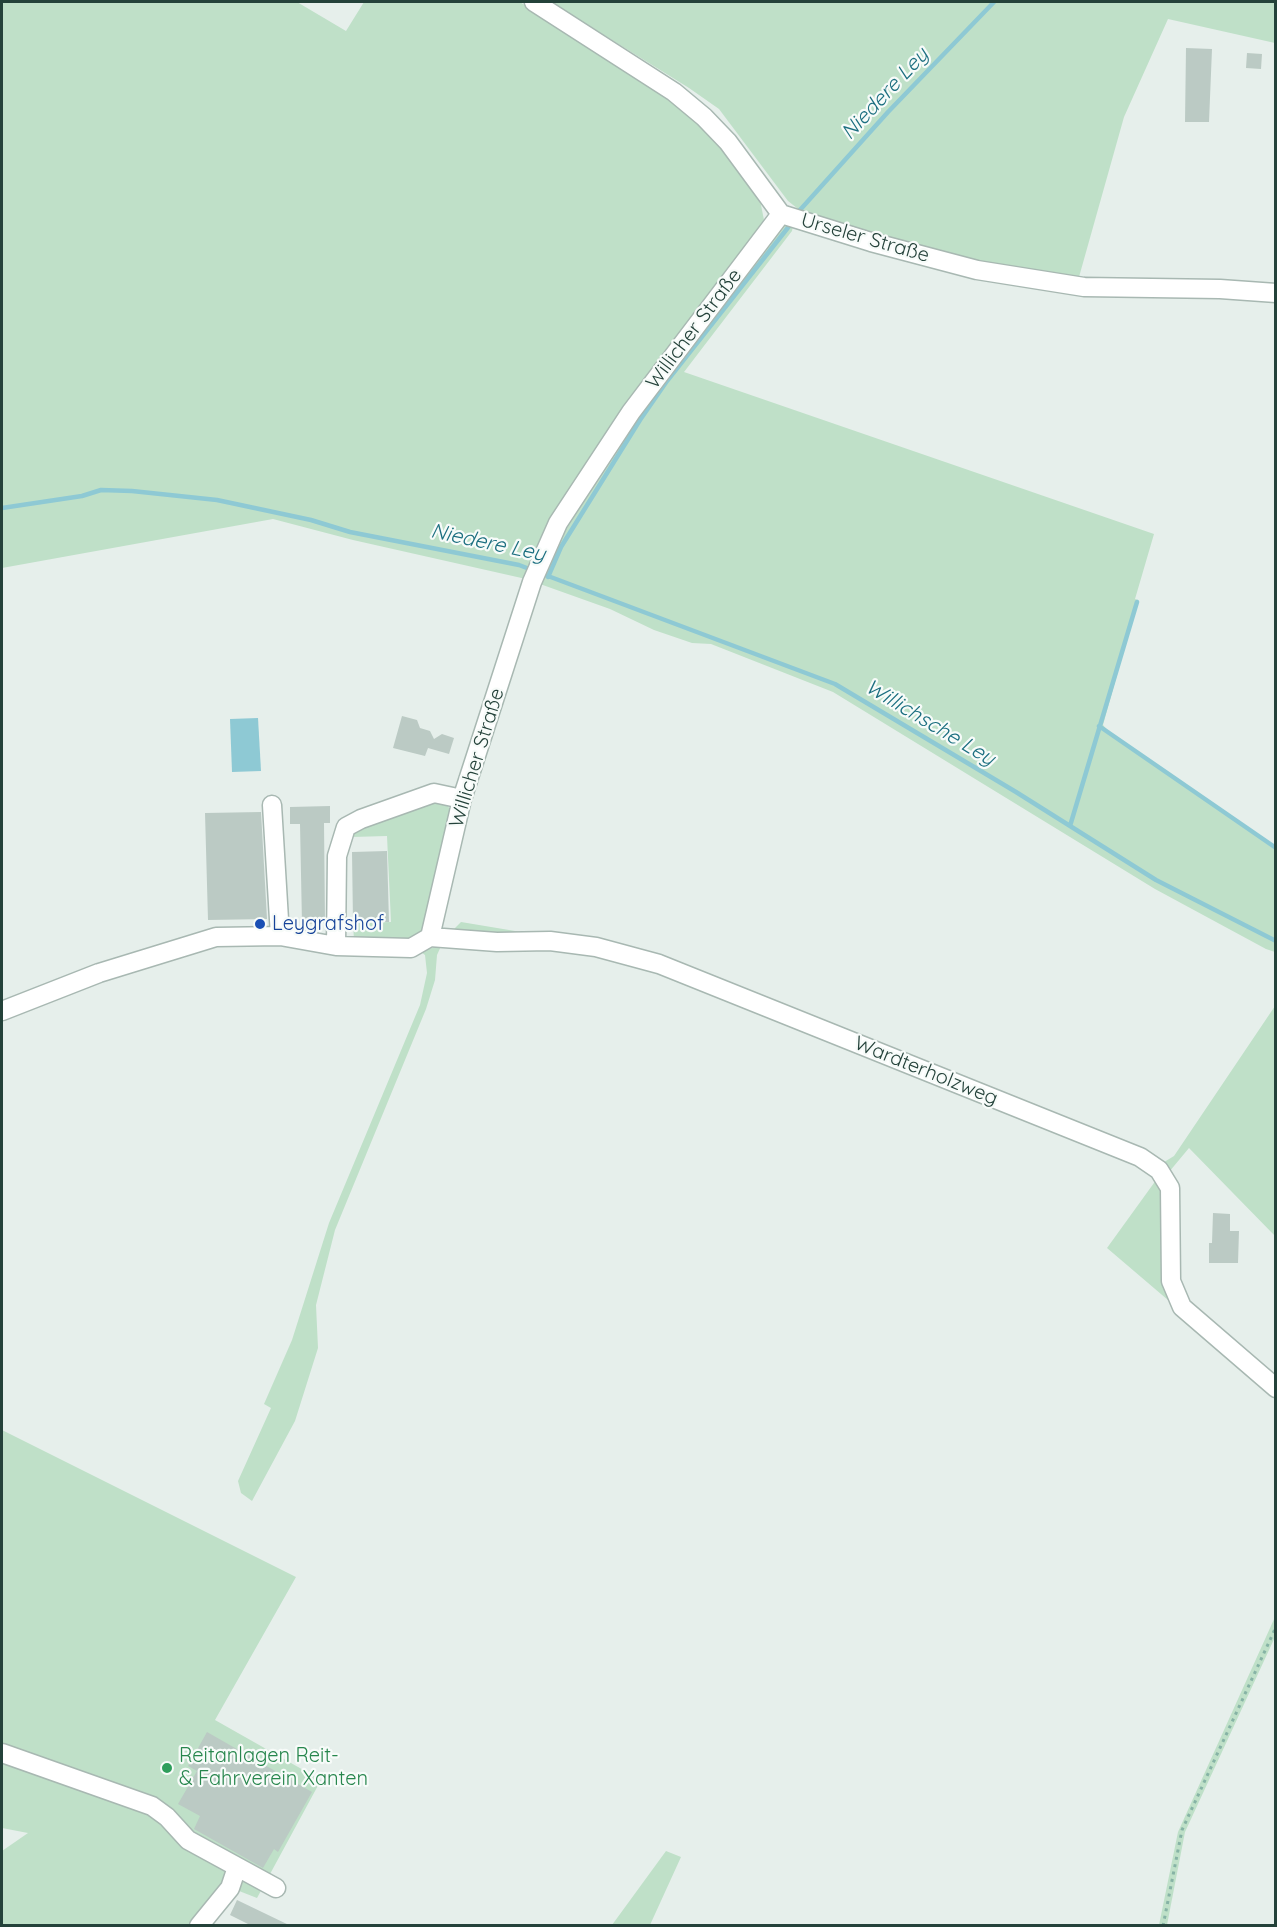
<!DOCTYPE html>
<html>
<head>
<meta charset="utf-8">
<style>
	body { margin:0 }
	#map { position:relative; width:1277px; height:1927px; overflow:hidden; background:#e6efeb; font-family:Quicksand,sans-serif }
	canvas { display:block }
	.frame { position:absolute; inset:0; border:3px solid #24423a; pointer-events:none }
</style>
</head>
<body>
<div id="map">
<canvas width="1277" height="1927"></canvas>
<div class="frame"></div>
</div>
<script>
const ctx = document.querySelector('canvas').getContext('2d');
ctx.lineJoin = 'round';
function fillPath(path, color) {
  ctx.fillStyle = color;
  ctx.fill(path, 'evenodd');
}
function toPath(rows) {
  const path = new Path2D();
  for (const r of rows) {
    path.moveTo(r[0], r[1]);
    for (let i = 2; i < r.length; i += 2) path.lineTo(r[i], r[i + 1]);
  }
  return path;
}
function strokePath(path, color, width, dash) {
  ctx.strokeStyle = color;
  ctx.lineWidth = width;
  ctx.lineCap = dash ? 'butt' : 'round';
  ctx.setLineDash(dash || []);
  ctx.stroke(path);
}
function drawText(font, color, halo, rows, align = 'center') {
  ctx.font = font + ' Quicksand,sans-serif';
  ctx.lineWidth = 4.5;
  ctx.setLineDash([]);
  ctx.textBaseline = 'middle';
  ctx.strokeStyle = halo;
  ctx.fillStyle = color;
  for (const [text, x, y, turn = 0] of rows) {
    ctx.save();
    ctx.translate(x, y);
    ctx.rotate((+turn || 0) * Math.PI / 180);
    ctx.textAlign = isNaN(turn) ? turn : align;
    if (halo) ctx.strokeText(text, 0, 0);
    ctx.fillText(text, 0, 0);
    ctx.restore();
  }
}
const green = toPath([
	[2,2,297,2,346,31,364,2,520,2,704,123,760,200,764,220,626,408,558,535,592,480,781,222,793,225,792,231,684,372,1154,534,1135,599,1138,600,1103,725,1110,733,1275,846,1275,952,1266,949,1155,889,833,692,711,644,692,643,654,630,610,609,526,579,353,540,273,519,2,568],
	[551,2,1275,2,1275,43,1168,19,1124,117,1079,277,977,263,856,232,802,212,788,201,719,109,689,88],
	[431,801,444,802,452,811,427,930,412,942,354,940,353,923,391,922,387,836,352,837,352,832],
	[461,922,551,937,450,933],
	[442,944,437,955,435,980,426,1009,335,1230,316,1305,318,1348,295,1421,252,1501,241,1493,238,1481,271,1408,264,1404,292,1340,329,1223,420,1005,427,973,425,955,421,952],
	[1275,1006,1275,1236,1189,1148,1169,1172,1161,1164,1174,1156],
	[1159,1176,1165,1189,1175,1306,1107,1248],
	[2,1430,296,1577,215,1720,321,1780,257,1898,234,1889,193,1925,2,1925,2,1851,28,1833,2,1828],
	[1275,1617,1275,1637,1185,1832,1167,1925,1159,1925,1178,1832],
	[666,1851,681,1857,650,1925,612,1925]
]);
const water = toPath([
	[258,718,261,771,232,772,230,719]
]);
const stream = toPath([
	[800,210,888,112,994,2],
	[2,508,82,496,101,490,132,491,217,500,311,520,350,532,519,565,532,570],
	[540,573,835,684,1016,792,1156,880,1276,941],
	[548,577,561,547,640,420,667,381,790,225],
	[1099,726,1276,848],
	[1070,826,1137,602]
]);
const building = toPath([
	[1186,48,1212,49,1209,122,1185,122],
	[1247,53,1262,54,1261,69,1246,68],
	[402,716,417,720,420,728,430,731,434,739,442,734,454,738,449,754,428,748,425,756,393,748],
	[330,806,330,823,324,823,325,923,302,924,300,824,290,824,290,807],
	[261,812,267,919,208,920,205,813],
	[387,851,389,922,353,922,352,852],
	[1213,1213,1230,1214,1230,1231,1239,1231,1238,1263,1209,1263,1209,1243,1212,1243],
	[207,1732,312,1792,278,1852,274,1849,263,1868,194,1829,200,1816,178,1804,197,1771,188,1766],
	[237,1900,291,1926,252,1926,230,1915]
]);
const path = toPath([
	[1163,1926,1182,1830,1276,1627]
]);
const minor = toPath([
	[534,2,674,92,704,117,728,142,781,214,871,242,977,270,1084,287,1220,289,1276,293],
	[272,805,280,936],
	[430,937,497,942,550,941,596,947,659,964,1140,1157,1159,1170,1170,1188,1171,1281,1182,1307,1276,1388],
	[336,946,337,856,346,827,361,819,434,793,462,799],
	[2,1011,99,973,216,937,280,936,336,946,411,948,430,937,462,799,532,582,558,523,631,412,781,214],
	[2,1753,152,1806,167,1817,188,1840,276,1888],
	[199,1926,230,1888,237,1867]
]);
const markers = [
	[260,924,6,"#1a4fb4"],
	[167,1768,6,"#2e9e5b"]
];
const streetNames = [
	["Urseler Straße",865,238,16],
	["Willicher Straße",694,329,-53],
	["Willicher Straße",477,758,-73],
	["Wardterholzweg",926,1071,22]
];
const transitNames = [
	["Leygrafshof",272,924]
];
const leisureNames = [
	["Reitanlagen Reit-",179,1756],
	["& Fahrverein Xanten",179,1779]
];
const waterNames = [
	["Niedere Ley",885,94,-47],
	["Niedere Ley",488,543,12],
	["Willichsche Ley",930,723,31]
];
fillPath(green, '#bfe0c8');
fillPath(water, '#8ec9d4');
strokePath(stream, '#8ec9d4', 4.5);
fillPath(building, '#bbcac4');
strokePath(minor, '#a8b8b2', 21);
strokePath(path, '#86b3a5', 3, [3, 4.5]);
strokePath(minor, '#fff', 18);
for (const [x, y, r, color] of markers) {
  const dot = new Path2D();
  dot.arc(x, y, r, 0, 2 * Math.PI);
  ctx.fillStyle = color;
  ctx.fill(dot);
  strokePath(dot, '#f7fbf9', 2);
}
drawText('20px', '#24423a', '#f7fbf9', streetNames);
drawText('20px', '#164399', '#f7fbf9', transitNames, 'left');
drawText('20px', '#27864d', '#f7fbf9', leisureNames, 'left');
drawText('italic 21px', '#1c6f80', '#f7fbf9', waterNames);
</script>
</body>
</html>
